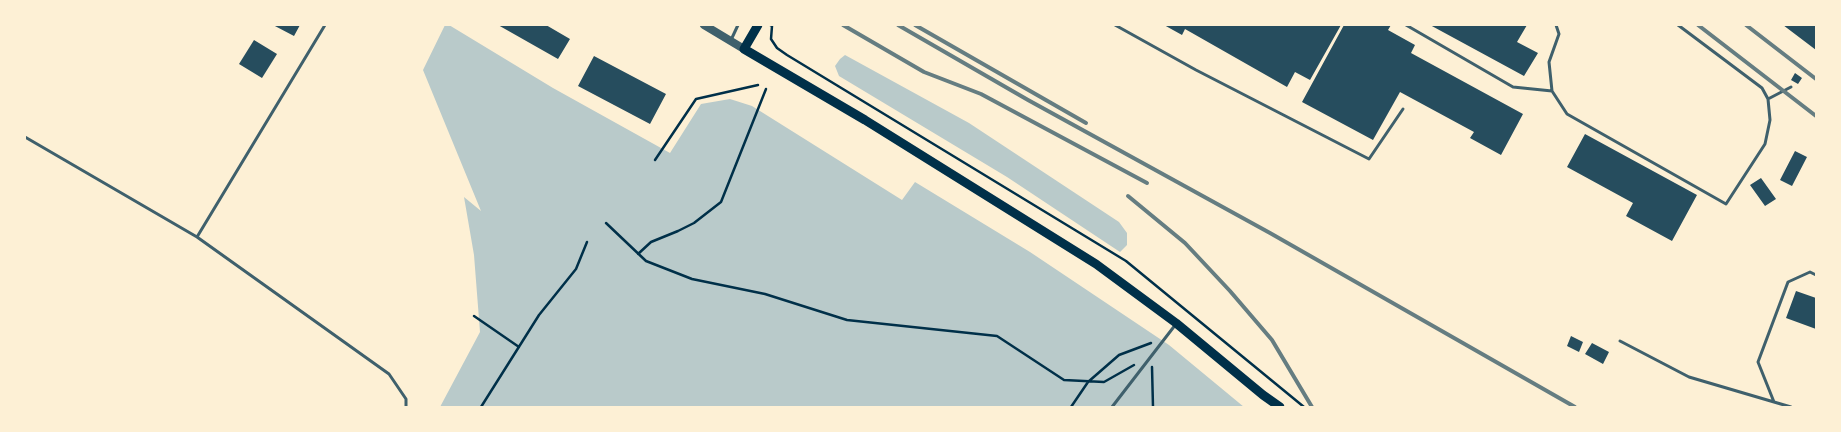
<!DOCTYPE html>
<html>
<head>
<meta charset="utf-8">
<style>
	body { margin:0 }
	#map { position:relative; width:1841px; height:432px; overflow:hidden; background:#fdf0d5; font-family:Merriweather,serif }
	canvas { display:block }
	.frame { position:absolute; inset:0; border:26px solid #fdf0d5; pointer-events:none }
</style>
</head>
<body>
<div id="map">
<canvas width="1841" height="432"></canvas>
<div class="frame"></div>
</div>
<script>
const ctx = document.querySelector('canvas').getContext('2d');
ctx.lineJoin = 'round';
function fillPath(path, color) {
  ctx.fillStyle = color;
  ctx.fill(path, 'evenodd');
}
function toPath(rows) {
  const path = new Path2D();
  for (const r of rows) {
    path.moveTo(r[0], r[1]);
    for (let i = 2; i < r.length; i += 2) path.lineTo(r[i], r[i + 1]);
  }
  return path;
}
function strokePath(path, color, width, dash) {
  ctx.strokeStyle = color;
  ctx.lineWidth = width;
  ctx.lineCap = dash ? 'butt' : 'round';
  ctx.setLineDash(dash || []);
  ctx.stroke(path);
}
const green = toPath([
	[445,25,449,25,553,88,670,153,701,104,730,99,752,106,902,200,915,182,1030,252,1169,345,1244,407,440,407,480,332,474,255,464,197,481,211,423,70],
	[845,55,969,123,1119,222,1127,233,1127,245,1120,252,1007,177,839,76,835,66,840,59]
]);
const building = toPath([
	[273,25,300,25,294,36],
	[498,25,546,25,570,39,558,59],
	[1164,25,1341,25,1310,80,1295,72,1287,87,1185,29,1182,35],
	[1344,25,1391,25,1388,30,1415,45,1411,53,1523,114,1501,155,1470,138,1474,132,1400,92,1373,140,1302,102],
	[1430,25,1527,25,1517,42,1538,53,1524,76],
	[1783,25,1816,25,1816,50],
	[254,40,277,54,262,78,239,64],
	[594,56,666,94,650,124,578,86],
	[1795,73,1802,78,1798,84,1791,80],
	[1585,134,1697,195,1672,241,1626,216,1633,203,1567,167],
	[1795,151,1807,157,1792,186,1780,180],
	[1761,178,1776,199,1765,206,1750,185],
	[1796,291,1816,298,1816,329,1786,318],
	[1571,336,1583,342,1579,352,1567,346],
	[1592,343,1609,352,1603,364,1585,354]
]);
const path = toPath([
	[770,25,772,26,771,39,777,48,787,55,1126,261,1304,407],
	[655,160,696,99,758,85],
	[606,223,646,261,692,279,765,294,847,320,997,336,1064,380,1104,382,1134,365],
	[638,254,651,242,678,231,694,223,721,202,766,89],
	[474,316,519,347],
	[1152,367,1153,407],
	[481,407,539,315,576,269,587,242],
	[1071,407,1088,382,1119,355,1151,343]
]);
const service = toPath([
	[325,25,197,237,389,374,406,399,406,407],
	[1115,25,1196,70,1369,159,1403,109],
	[1406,25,1513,87,1552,91],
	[1556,25,1559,34,1549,62,1552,91,1567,114,1726,204,1765,144,1770,120,1768,99],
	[1678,25,1762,88,1768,99,1791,87],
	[731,40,738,25],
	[25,137,197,237],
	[1620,341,1689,377,1791,407],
	[1774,402,1758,362,1788,282,1810,272,1816,275],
	[1112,407,1176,324]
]);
const tertiary = toPath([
	[704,25,744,49]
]);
const secondary = toPath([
	[758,25,744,49,865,120,1096,264,1176,323,1263,395,1280,407]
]);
const rail = toPath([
	[843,25,924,72,981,94,1147,183],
	[898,25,1028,100,1270,233,1575,407],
	[915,25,1086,123],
	[1698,25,1816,116],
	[1746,25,1816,79],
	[1128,196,1185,243,1230,291,1272,340,1312,407]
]);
fillPath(green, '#b9caca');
fillPath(building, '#264d5e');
strokePath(path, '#003049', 2.5);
strokePath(service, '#3f606c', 3);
strokePath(tertiary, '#3f606c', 8);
strokePath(secondary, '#003049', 9);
strokePath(rail, '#657d81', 4);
</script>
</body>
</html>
